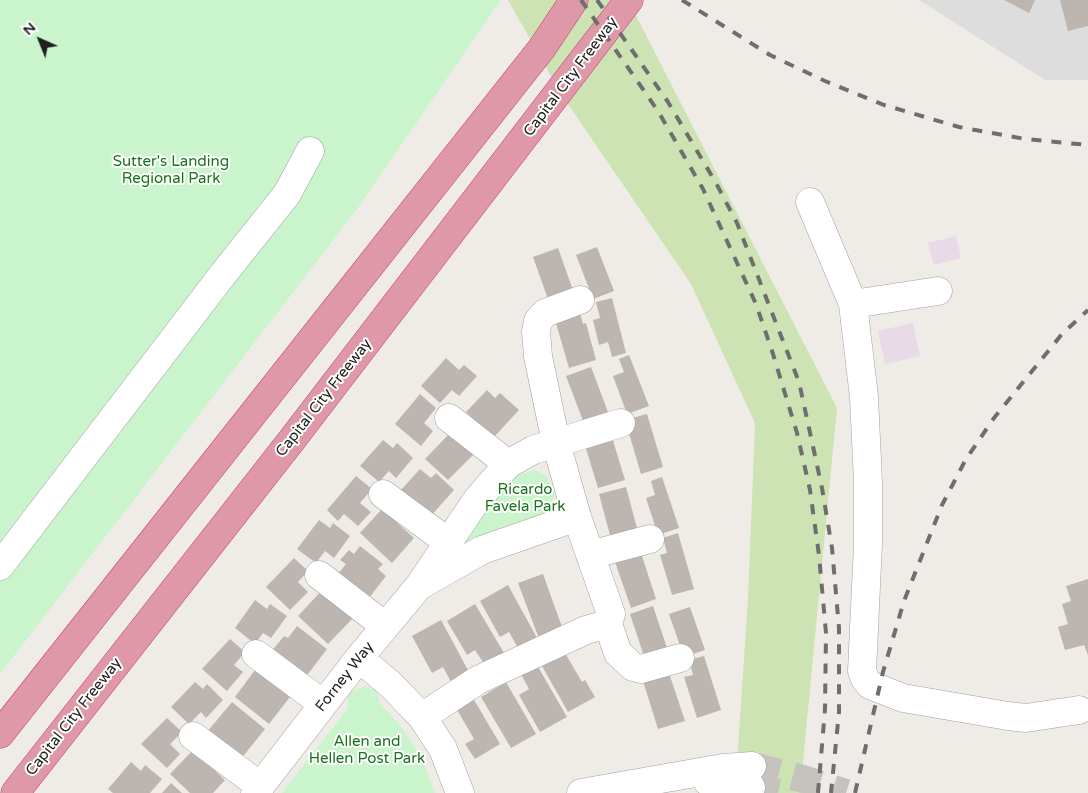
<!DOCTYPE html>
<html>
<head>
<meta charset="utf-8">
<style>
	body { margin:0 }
	#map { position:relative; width:1088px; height:793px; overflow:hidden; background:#efece7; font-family:"Varela Round",sans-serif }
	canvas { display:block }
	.north { position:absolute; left:15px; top:15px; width:50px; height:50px; -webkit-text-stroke:4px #fff; paint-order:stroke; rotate:316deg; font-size:14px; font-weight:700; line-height:20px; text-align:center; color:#202020 }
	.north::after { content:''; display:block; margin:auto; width:18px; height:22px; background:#202020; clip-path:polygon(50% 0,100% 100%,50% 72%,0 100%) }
</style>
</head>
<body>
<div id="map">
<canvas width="1088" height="793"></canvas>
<div class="north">N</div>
</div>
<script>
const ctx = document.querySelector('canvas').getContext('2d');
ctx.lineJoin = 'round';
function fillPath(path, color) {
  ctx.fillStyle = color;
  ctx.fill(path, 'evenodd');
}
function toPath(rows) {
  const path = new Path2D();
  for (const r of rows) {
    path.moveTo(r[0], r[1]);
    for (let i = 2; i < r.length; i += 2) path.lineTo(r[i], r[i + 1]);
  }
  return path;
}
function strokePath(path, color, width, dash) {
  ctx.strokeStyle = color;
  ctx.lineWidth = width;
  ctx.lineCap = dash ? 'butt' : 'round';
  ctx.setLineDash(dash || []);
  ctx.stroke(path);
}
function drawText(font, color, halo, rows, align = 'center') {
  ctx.font = font + ' "Varela Round",sans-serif';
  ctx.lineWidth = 4;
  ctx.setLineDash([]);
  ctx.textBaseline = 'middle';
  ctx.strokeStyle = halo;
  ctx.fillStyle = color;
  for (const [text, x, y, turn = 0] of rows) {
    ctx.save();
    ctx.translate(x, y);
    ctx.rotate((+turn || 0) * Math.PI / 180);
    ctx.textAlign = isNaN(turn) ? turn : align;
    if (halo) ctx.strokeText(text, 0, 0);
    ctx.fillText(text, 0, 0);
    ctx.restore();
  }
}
const residential = toPath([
	[919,0,1088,0,1088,80,1045,80]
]);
const industrial = toPath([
	[956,236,961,258,934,265,928,243],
	[913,323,920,356,885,364,878,331]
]);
const grass = toPath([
	[508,0,628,0,837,408,800,793,735,793,748,599,755,423,691,284,561,94]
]);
const park = toPath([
	[0,0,501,0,357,209,0,674],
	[536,470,547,477,555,493,549,510,531,524,444,560,504,484,517,475],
	[365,686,377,691,380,704,399,724,412,742,422,759,435,793,282,793,348,708,348,693]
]);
const building = toPath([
	[1004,0,1035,0,1029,13],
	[1060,0,1088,0,1088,26,1068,31],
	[597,247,614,291,593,299,576,255],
	[558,248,574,293,549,302,533,257],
	[612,298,626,353,612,357,608,342,599,345,593,320,600,318,596,302],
	[580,313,583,324,586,323,596,360,569,368,555,320],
	[629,355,649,406,627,414,613,376,624,372,619,359],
	[446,358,459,370,464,365,477,376,459,396,452,390,440,403,421,386],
	[591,367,608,412,583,421,566,376],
	[487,390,495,398,500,393,519,410,494,437,466,412],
	[420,394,436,408,424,423,433,431,421,446,395,424],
	[647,414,663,467,641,474,625,420],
	[450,433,473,455,448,480,425,459],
	[611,434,625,480,598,488,584,442],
	[383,440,393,448,397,443,413,458,396,478,389,471,379,482,360,466],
	[420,469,431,478,436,473,454,490,430,517,401,490],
	[356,476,372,489,360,503,371,512,358,526,344,514,338,521,327,510],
	[662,477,679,528,658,535,646,498,655,495,651,481],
	[626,487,638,532,611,539,599,494],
	[382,509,414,538,392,563,360,533],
	[319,520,330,528,333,523,350,536,334,558,325,551,316,563,297,549],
	[678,533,694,589,672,595,660,555,667,553,663,538],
	[360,546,383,564,378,569,386,576,369,598,338,574,346,564,340,560,349,550,354,554],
	[641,553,656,599,631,608,615,562],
	[294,558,308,571,298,582,308,592,290,610,266,587],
	[543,574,562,627,538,636,518,583],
	[1088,579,1088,655,1084,645,1065,650,1058,627,1068,624,1062,604,1071,601,1066,586],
	[508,585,537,638,518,648,509,632,500,637,480,601],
	[323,589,354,617,328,644,298,616],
	[255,600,267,609,270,604,287,616,271,638,263,633,255,644,235,628],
	[475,604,504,653,485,665,475,650,467,655,447,621],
	[653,606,668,651,645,659,630,614],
	[690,607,705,650,684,657,669,614],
	[441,620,469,672,451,682,443,667,432,673,412,636],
	[297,626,327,649,305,678,271,652,284,636,288,638],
	[230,639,245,652,234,665,243,672,227,691,202,669],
	[565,653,582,682,585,680,595,697,568,712,542,666],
	[704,656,721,710,697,718,684,677,693,675,689,660],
	[537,665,567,717,540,732,519,695,529,689,521,674],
	[255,670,290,697,269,724,235,697],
	[669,673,685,721,658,729,643,681],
	[195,682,203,689,207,684,223,700,206,718,201,712,189,724,171,707],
	[506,682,536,734,511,748,481,697],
	[473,698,500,744,475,759,465,744,474,739,456,708],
	[232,702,265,729,240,760,207,732],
	[167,718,182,732,170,744,180,754,167,768,141,744],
	[193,750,225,780,213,793,190,793,170,774],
	[131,762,141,771,145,765,162,779,150,793,113,793,108,789],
	[171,783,182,793,162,793]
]);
const minorTunnel = toPath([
	[752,766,803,779,846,793],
	[751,787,778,793]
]);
const minor = toPath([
	[810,202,853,304,938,291],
	[580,300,545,313,538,321,536,332,538,356,556,443,577,517,611,614,608,624],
	[853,304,864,397,868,482,868,544,862,671,865,679,870,685,903,698,1008,716,1026,718,1079,710],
	[449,418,508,464],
	[383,494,448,542],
	[577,517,482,550,419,586,476,501,508,464,533,450,621,423],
	[590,555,650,539],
	[0,566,224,273,287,194,310,151],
	[319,575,385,626],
	[608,624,618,653,633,667,641,669,680,658],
	[256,654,323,704],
	[359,658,390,684,422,717,443,749,460,793],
	[422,717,478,680,586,630,608,624],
	[193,736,260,786],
	[707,781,751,787],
	[255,793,359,658,419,586],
	[581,793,723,768,752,766]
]);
const highway = toPath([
	[0,734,542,48,574,0],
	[15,793,291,441,629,0]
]);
const rail = toPath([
	[581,0,658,111,703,189,756,304,773,354,797,433,810,490,819,555,826,633,825,709,818,793],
	[597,0,668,102,716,183,737,223,799,382,822,488,832,548,839,628,839,712,831,793],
	[682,0,770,55,825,81,884,105,959,127,1025,139,1088,145],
	[855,793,883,672,904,601,942,505,966,459,994,418,1062,334,1088,310]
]);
const streetNames = [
	["Capital City Freeway",571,77,-53],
	["Capital City Freeway",324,398,-52],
	["Forney Way",345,677,-52],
	["Capital City Freeway",74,717,-52]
];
const parkNames = [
	["Sutter's Landing",171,162],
	["Regional Park",171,179],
	["Ricardo",525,490],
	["Favela Park",525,507],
	["Allen and",367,742],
	["Hellen Post Park",367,759]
];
fillPath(residential, '#dedddd');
fillPath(industrial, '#e8dae6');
fillPath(grass, '#cde3b3');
fillPath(park, '#caf4cb');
fillPath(building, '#bcb5b0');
strokePath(minorTunnel, '#c6c3bf', 28, [28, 14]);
strokePath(minor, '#a1a1a1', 29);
strokePath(highway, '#c83972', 29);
strokePath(minor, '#fff', 28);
strokePath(highway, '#de98a8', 28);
strokePath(rail, '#6e6e6e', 4, [10, 10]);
drawText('15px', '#202020', '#fff', streetNames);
drawText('15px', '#18731b', '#fff', parkNames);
</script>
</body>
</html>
